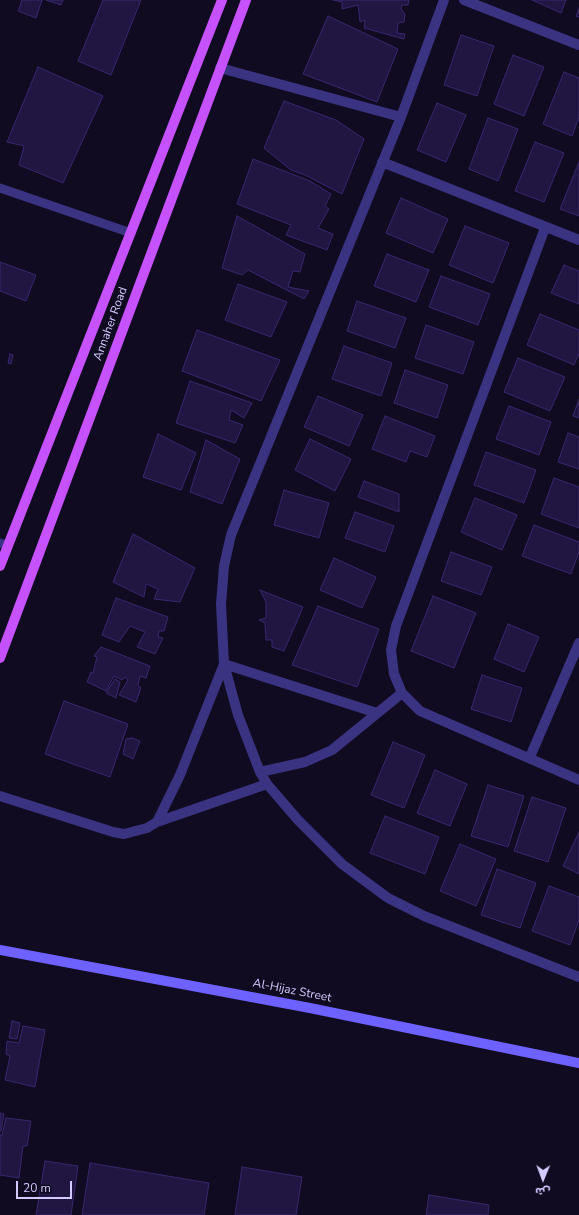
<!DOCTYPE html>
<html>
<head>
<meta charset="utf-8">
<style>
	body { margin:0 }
	#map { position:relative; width:579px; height:1215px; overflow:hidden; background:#100b20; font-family:"Nunito Sans","Noto Sans Arabic",sans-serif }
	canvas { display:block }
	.north { position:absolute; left:523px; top:1159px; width:40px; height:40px; -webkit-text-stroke:3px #100b20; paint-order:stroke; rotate:181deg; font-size:11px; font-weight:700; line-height:16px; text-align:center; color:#d3caff }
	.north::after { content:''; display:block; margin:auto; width:14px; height:18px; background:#d3caff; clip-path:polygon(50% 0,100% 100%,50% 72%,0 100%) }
	.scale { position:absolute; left:16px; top:1181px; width:56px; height:18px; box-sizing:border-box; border:2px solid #d3caff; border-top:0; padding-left:5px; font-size:12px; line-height:14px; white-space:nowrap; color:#d3caff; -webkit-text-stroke:3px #100b20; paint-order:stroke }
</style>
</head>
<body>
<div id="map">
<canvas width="579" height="1215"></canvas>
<div class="north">ش</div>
<div class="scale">20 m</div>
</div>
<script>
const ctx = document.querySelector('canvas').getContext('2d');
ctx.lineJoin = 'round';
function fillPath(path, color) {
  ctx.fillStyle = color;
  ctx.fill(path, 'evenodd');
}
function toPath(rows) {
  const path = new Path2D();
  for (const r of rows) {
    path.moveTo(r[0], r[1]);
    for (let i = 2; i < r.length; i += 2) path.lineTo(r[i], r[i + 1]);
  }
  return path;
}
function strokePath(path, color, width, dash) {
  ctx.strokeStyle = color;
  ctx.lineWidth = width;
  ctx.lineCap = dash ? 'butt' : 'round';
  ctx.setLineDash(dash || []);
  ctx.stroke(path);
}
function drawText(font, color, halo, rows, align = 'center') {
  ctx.font = font + ' "Nunito Sans",sans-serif';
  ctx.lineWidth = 3;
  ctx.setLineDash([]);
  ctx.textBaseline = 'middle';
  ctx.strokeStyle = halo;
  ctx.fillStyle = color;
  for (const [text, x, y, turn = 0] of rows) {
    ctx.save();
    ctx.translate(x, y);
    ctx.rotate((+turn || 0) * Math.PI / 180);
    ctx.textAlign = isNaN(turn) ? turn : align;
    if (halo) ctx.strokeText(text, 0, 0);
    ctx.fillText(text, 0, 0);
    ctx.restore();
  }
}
const building = toPath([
	[22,0,42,0,36,18,18,11,22,0],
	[46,0,63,0,61,5,46,0],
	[103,0,141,0,111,75,78,61,103,0],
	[333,0,409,0,408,5,402,5,401,9,405,14,404,22,398,23,397,33,405,34,404,39,364,28,365,20,360,22,358,5,342,9,342,2,333,0],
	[532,0,566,0,561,13,532,0],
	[579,8,579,17,576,16,579,8],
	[328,16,398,49,377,102,303,74,328,16],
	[461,35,494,46,477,96,444,85,461,35],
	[513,55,544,67,524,116,494,104,513,55],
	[38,67,103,96,63,183,19,165,24,146,7,142,38,67],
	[564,72,579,78,579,117,572,136,543,124,564,72],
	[284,101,336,120,364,139,342,194,305,175,291,170,264,148,284,101],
	[437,103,466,115,446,162,417,150,437,103],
	[488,118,518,129,498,181,469,169,488,118],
	[535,142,564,153,544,202,515,191,535,142],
	[253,159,310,181,331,194,325,206,329,209,318,228,333,234,327,250,286,235,291,225,237,204,253,159],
	[579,162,579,216,560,209,579,162],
	[401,198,448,219,433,253,386,233,401,198],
	[237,216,305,254,300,272,293,271,288,287,309,291,304,299,248,270,242,275,222,268,237,216],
	[465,226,509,243,493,283,449,265,465,226],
	[387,254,429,270,416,302,374,286,387,254],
	[0,262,36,275,26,301,0,291,0,262],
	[564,265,579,271,579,304,551,293,564,265],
	[441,276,490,294,478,325,429,307,441,276],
	[238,284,287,302,271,337,225,320,238,284],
	[357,301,406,318,395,348,347,331,357,301],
	[540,314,579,330,579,353,574,365,527,345,540,314],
	[426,325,474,342,463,374,415,358,426,325],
	[197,330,280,360,261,401,182,371,197,330],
	[344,346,392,363,381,396,332,379,344,346],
	[10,354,13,355,11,364,8,363,10,354],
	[518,358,565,377,550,411,504,392,518,358],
	[405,370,448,385,437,418,394,403,405,370],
	[190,381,252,403,244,418,231,410,229,420,243,425,235,443,176,423,190,381],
	[318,396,363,415,349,446,304,427,318,396],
	[579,399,579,418,573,416,579,399],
	[509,406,551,422,539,455,496,439,509,406],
	[385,416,435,436,427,457,410,451,406,462,372,449,385,416],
	[568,433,579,437,579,469,558,462,568,433],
	[158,434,196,453,181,490,143,477,158,434],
	[310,439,351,459,335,491,295,470,310,439],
	[206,440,240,459,222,504,190,492,206,440],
	[486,452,536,470,524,503,474,485,486,452],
	[554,478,579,487,579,528,541,514,554,478],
	[364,481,399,494,399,512,358,497,364,481],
	[284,490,329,503,319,538,274,525,284,490],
	[475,498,517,515,502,550,461,532,475,498],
	[355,512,394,526,385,552,345,538,355,512],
	[534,525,579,542,579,552,571,574,522,556,534,525],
	[133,534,195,568,180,602,154,599,158,589,146,584,144,597,113,582,133,534],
	[451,552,492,567,481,595,441,581,451,552],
	[334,558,376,577,362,608,320,590,334,558],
	[260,590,303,607,284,651,272,647,272,640,266,640,265,623,259,620,266,618,266,602,260,590],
	[433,596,476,613,454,668,411,651,433,596],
	[116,598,168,617,164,631,159,631,158,637,163,638,155,654,137,647,145,632,130,626,119,642,102,635,116,598],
	[318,606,379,629,357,687,292,665,318,606],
	[508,624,539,637,524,672,494,659,508,624],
	[101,647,150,666,146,678,140,676,138,685,141,688,136,702,119,695,128,680,125,677,122,680,114,676,106,691,87,682,91,672,93,673,97,657,94,656,101,647],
	[482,675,522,688,511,722,471,709,482,675],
	[115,679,120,682,116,698,106,693,115,679],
	[64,701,128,724,110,777,45,754,64,701],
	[132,738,140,741,133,759,123,754,126,739,132,738],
	[393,742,425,755,404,808,371,795,393,742],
	[435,770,467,784,450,826,417,813,435,770],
	[488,785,524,796,508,847,471,836,488,785],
	[532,797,566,808,548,862,514,851,532,797],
	[385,816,439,837,425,874,370,853,385,816],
	[579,832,579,874,563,866,579,832],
	[460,844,496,859,476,906,440,891,460,844],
	[497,869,536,883,520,928,481,915,497,869],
	[549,886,579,897,579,920,570,945,532,931,549,886],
	[12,1021,20,1023,17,1039,9,1038,12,1021],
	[23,1026,45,1030,35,1087,5,1080,10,1056,6,1054,7,1041,19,1043,23,1026],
	[0,1113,4,1114,1,1131,0,1131,0,1113],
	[6,1118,31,1121,27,1146,23,1146,19,1178,0,1175,0,1135,2,1135,6,1118],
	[45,1161,78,1166,71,1215,36,1215,45,1161],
	[90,1163,209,1183,204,1215,82,1215,90,1163],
	[242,1167,302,1177,296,1215,235,1215,242,1167],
	[429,1195,489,1205,488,1215,426,1215,429,1195]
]);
const service = toPath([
	[0,188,131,233],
	[0,543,8,546]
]);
const minor = toPath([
	[444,0,401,117,231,535,224,566,221,604,224,664,238,715,260,772,267,784,298,820,342,864,388,898,424,916,579,977],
	[464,0,579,45],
	[220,68,401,117],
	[382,162,579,240],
	[545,228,396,626,391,650,394,674,402,693,420,711,579,780],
	[530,757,579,643],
	[260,772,305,762,332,750,402,693],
	[0,796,113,832,124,834,147,828,157,822,180,775,224,664,377,713],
	[157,822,267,784]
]);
const secondary = toPath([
	[0,950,310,1008,579,1063]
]);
const primary = toPath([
	[0,566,222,0],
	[0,658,246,0]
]);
const streetNames = [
	["Annaher Road",111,324,-70],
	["Al-Hijaz Street",292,991,11]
];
fillPath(building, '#211642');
strokePath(building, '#39276f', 1);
strokePath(service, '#3a3382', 9);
strokePath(minor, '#3a3382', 10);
strokePath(secondary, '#6d61ff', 10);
strokePath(primary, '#c651ff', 10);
drawText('12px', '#d3caff', '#100b20', streetNames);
</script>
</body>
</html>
